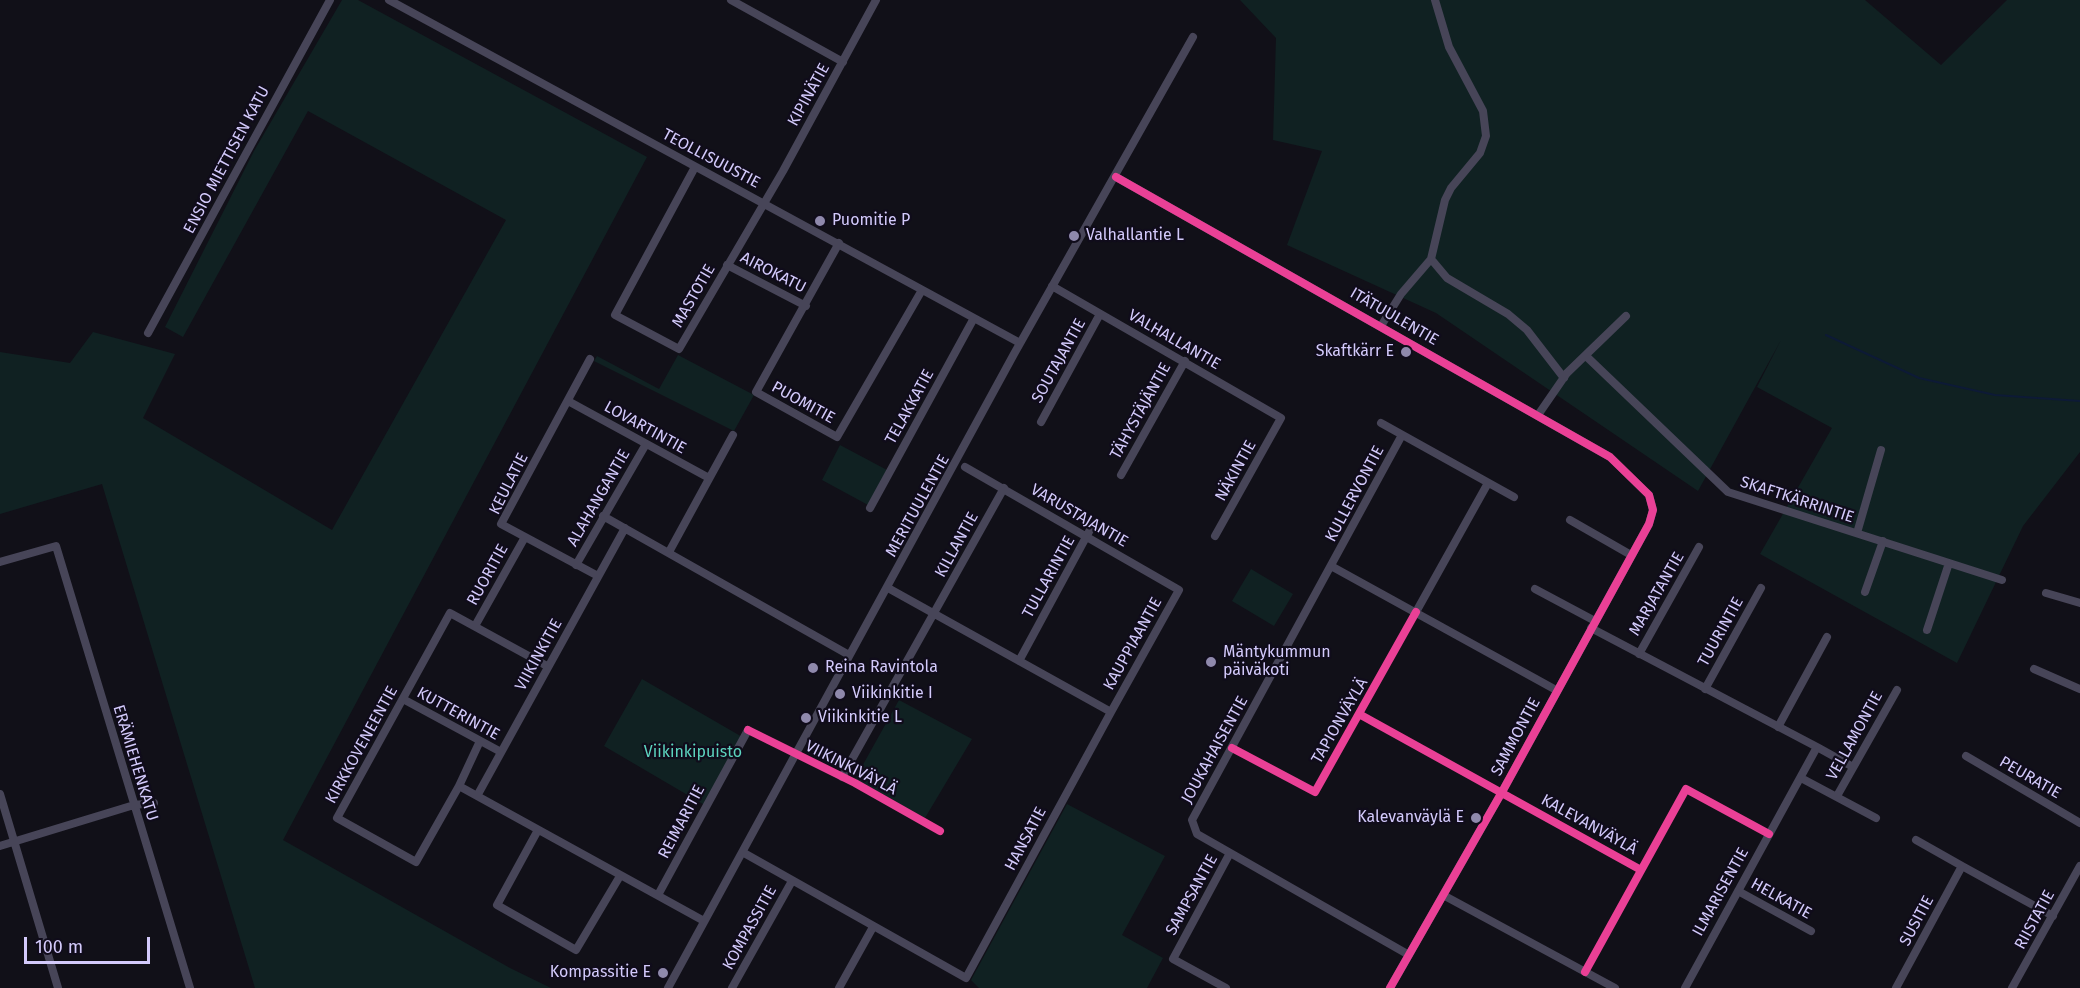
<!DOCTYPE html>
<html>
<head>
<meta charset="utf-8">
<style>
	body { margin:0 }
	#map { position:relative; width:2080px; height:988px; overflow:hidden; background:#111018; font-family:"Fira Sans",sans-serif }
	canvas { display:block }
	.scale { position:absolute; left:24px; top:937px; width:126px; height:27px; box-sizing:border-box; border:3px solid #d3cafb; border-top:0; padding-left:8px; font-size:18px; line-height:21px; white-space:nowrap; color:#d3cafb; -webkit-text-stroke:4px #100c1b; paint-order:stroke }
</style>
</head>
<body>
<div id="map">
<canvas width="2080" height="988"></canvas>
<div class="scale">100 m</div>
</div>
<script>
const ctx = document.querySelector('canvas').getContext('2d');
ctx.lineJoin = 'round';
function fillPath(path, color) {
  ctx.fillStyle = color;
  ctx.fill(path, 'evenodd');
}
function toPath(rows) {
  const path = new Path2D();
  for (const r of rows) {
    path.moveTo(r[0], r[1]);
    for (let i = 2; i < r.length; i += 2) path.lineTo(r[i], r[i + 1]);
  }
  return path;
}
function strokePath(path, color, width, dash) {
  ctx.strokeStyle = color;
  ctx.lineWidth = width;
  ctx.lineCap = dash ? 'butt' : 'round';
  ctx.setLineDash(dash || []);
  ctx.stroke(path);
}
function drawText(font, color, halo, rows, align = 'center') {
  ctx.font = font + ' "Fira Sans",sans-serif';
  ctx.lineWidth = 4.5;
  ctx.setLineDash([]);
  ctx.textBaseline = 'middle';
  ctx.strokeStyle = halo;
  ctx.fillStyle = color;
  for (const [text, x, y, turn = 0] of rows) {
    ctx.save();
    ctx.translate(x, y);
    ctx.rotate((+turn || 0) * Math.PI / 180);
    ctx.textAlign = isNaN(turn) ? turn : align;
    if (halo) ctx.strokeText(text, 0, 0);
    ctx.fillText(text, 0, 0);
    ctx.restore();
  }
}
const green = toPath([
	[342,0,358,0,647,157,283,840,510,968,551,988,255,988,102,484,0,514,0,352,70,363,93,332,175,354,143,418,332,530,506,220,308,111,183,337,165,327,254,151],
	[1240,0,1865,0,1941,65,2007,0,2080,0,2080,452,2023,526,1957,663,1760,554,1832,428,1757,387,1781,340,1698,491,1436,313,1287,245,1322,151,1273,140,1276,38],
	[678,355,754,395,734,431,594,361,597,356,659,389],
	[840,445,887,470,868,505,822,480],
	[1251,569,1293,594,1274,626,1232,601],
	[642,679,744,738,708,807,604,746],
	[899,700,972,739,925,818,855,779],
	[1067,804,1165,856,1122,935,1163,958,1147,988,979,988,971,980]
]);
const stream = toPath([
	[1826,335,1919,378,1995,395,2080,401]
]);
const minor = toPath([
	[389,0,1020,343],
	[731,0,843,62],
	[695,167,615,315,679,349,783,171,876,0],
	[1116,177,1610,457,1649,495,1653,510,1649,524,1502,792,1390,988],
	[839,243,756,392,837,437,922,290],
	[1431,259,1447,278,1508,314,1527,330,1564,378],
	[727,265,806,306],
	[1052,286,1281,418,1215,536],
	[1381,326,1401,294,1431,259,1445,200,1451,188,1480,153,1486,136,1483,111,1449,47,1435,0],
	[148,333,330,0],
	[1586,356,1728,492,2002,580],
	[590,359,501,524,598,576],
	[568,401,709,478],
	[1538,415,1567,373,1626,316],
	[1041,422,1100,314],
	[1381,423,1514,497],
	[1402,435,1192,820,1197,834,1409,955],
	[965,467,1179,590,1111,712],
	[1121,475,1185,361],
	[870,508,974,318],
	[603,516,849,655],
	[1570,520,1631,555],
	[1857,533,1881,450],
	[669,552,733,435],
	[0,562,56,546,190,988],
	[576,565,646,444],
	[1331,566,1556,690],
	[1535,589,1595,621],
	[1865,592,1883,541],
	[2046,593,2080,603],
	[1416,612,1488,483],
	[475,626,525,537],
	[1591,628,1817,747,1685,988],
	[1927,630,1949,563],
	[1639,654,1699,547],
	[1019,661,1091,528],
	[2034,669,2080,689],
	[1705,689,1761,588],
	[403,699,501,752],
	[1778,727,1827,637],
	[480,741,459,786,416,862,337,818,450,613,547,666],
	[1817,747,1853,767],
	[1966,756,2080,823],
	[842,777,1004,488],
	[1801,778,1876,818],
	[459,786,704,921],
	[0,794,58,988],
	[477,796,625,528],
	[1837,796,1897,690],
	[538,830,497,905,576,950,620,876],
	[1916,840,1962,866],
	[0,846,134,805,154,803],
	[744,853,966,978,1111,712,888,588],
	[1738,891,1811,931],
	[658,895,748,730],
	[1443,895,1615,988],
	[668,988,1014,354,1193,37],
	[732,988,792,881],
	[839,988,873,927],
	[1226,988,1173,959,1230,853],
	[1896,988,1962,866,2053,916],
	[2012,988,2080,866]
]);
const cycleway = toPath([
	[1116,177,1610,457,1649,495,1653,510,1649,524,1502,792,1390,988],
	[1359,714,1641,870],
	[748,730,855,783,940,831],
	[1232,748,1315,792,1416,612],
	[1585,972,1686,789,1769,834]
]);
const markers = [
	[820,221,6,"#8f89ac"],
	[1074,236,6,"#8f89ac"],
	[1406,352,6,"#8f89ac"],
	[1211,662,6,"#8f89ac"],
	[813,668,6,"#8f89ac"],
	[840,694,6,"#8f89ac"],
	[806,718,6,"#8f89ac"],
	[1476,818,6,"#8f89ac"],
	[663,973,6,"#8f89ac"]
];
const streetNames = [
	["KIPINÄTIE",809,95,-61],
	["TEOLLISUUSTIE",711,159,28],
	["ENSIO MIETTISEN KATU",227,160,-62],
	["AIROKATU",773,273,27],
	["MASTOTIE",694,296,-60],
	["ITÄTUULENTIE",1394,317,30],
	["VALHALLANTIE",1174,340,30],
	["SOUTAJANTIE",1059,361,-61],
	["PUOMITIE",803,403,29],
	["TELAKKATIE",910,407,-61],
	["TÄHYSTÄJÄNTIE",1141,411,-61],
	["LOVARTINTIE",645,428,29],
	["NÄKINTIE",1236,471,-61],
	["KEULATIE",509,484,-63],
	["KULLERVONTIE",1355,494,-62],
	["ALAHANGANTIE",599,498,-60],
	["SKAFTKÄRRINTIE",1797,500,18],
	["MERITUULENTIE",918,506,-61],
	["VARUSTAJANTIE",1079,516,30],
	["KILLANTIE",957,545,-61],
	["RUORITIE",488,575,-61],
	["TULLARINTIE",1049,577,-61],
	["MARJATANTIE",1657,594,-60],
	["TUURINTIE",1721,632,-61],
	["KAUPPIAANTIE",1133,644,-61],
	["VIIKINKITIE",539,655,-61],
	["KUTTERINTIE",458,714,29],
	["TAPIONVÄYLÄ",1340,721,-60],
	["VELLAMONTIE",1855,736,-61],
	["SAMMONTIE",1516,737,-62],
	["KIRKKOVENEENTIE",362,745,-61],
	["JOUKAHAISENTIE",1215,750,-61],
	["ERÄMIEHENKATU",135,763,73],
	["VIIKINKIVÄYLÄ",851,768,27],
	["PEURATIE",2030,778,30],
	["REIMARITIE",682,822,-62],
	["KALEVANVÄYLÄ",1589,825,29],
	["HANSATIE",1026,839,-62],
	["ILMARISENTIE",1721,892,-61],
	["SAMPSANTIE",1192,895,-61],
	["HELKATIE",1781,899,29],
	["RIISTATIE",2035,920,-61],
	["SUSITIE",1917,921,-62],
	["KOMPASSITIE",750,928,-61]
];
const poiNames = [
	["Puomitie P",832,221],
	["Valhallantie L",1086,236],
	["Skaftkärr E",1394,352,"right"],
	["Mäntykummun",1223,653],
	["päiväkoti",1223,671],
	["Reina Ravintola",825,668],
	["Viikinkitie I",852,694],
	["Viikinkitie L",818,718],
	["Kalevanväylä E",1464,818,"right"],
	["Kompassitie E",651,973,"right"]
];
const parkNames = [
	["Viikinkipuisto",693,753]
];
fillPath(green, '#102122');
strokePath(stream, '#0d1a36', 2);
strokePath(minor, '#474558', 8);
strokePath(cycleway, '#ea4096', 8);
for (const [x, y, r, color] of markers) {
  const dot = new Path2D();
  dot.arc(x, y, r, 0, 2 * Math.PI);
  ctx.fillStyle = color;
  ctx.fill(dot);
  strokePath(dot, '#100c1b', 2);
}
drawText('16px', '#d3cafb', '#100c1b', streetNames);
drawText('16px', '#d3cafb', '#100c1b', poiNames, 'left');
drawText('16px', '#5dd4bf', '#100c1b', parkNames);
</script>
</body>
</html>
